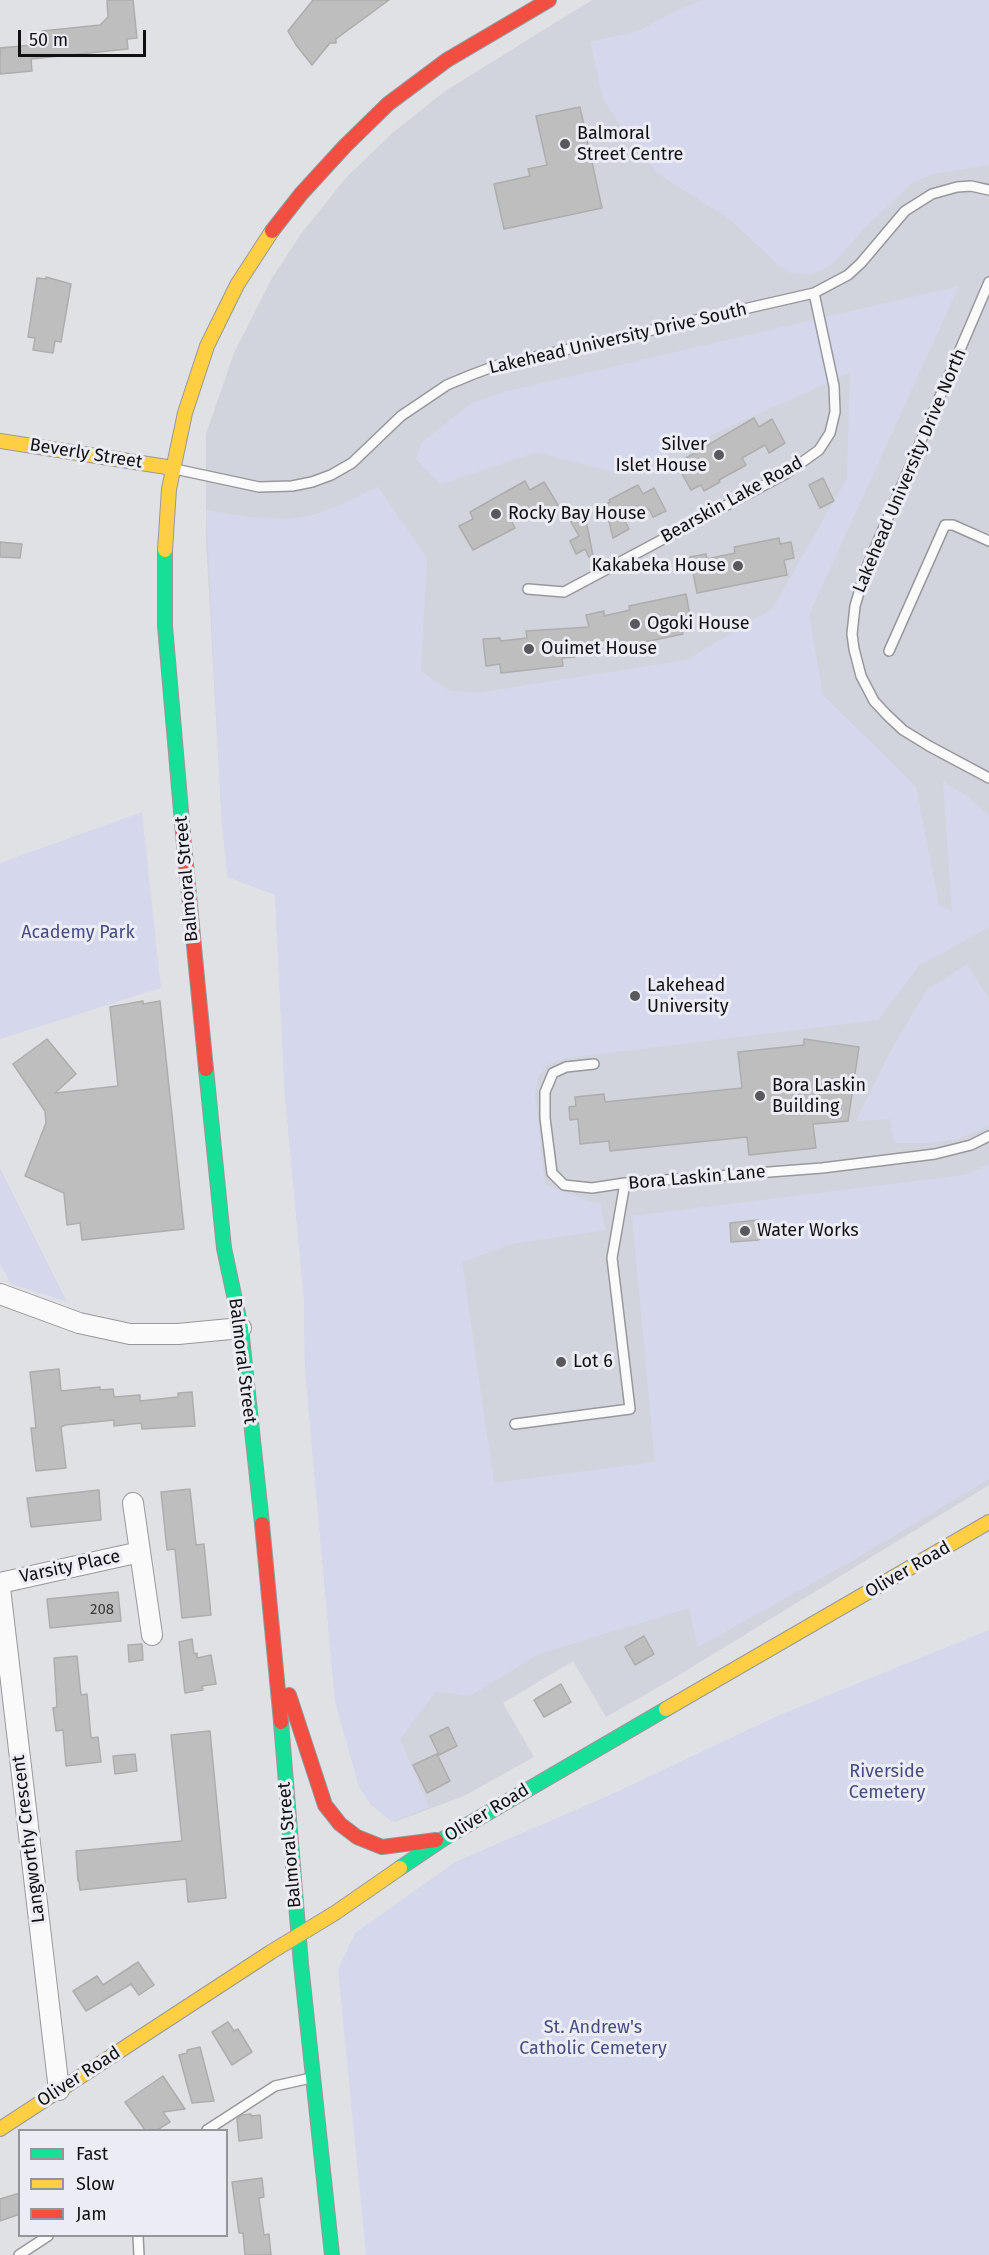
<!DOCTYPE html>
<html>
<head>
<meta charset="utf-8">
<style>
	body { margin:0 }
	#map { position:relative; width:989px; height:2255px; overflow:hidden; background:#e0e1e5; font-family:"Fira Sans",sans-serif }
	canvas { display:block }
	.legend { position:absolute; left:18px; top:2129px; width:210px; height:108px; box-sizing:border-box; background:#ecedf4; border:2px solid #94959a; margin:0; padding:8px 10px; list-style:none; font-size:18px; color:#101012 }
	.legend li { display:flex; align-items:center; gap:12px; height:30px }
	.legend b { width:30px; border:2px solid #94959a }
	.scale { position:absolute; left:18px; top:30px; width:128px; height:27px; box-sizing:border-box; border:3px solid #101012; border-top:0; padding-left:8px; font-size:18px; line-height:21px; white-space:nowrap; color:#101012; -webkit-text-stroke:4px #ecedf4; paint-order:stroke }
</style>
</head>
<body>
<div id="map">
<canvas width="989" height="2255"></canvas>
<ul class="legend">
<li><b style="height:8px;background:#16e098"></b>Fast</li>
<li><b style="height:8px;background:#ffcf43"></b>Slow</li>
<li><b style="height:8px;background:#f24e42"></b>Jam</li>
</ul>
<div class="scale">50 m</div>
</div>
<script>
const ctx = document.querySelector('canvas').getContext('2d');
ctx.lineJoin = 'round';
function fillPath(path, color) {
  ctx.fillStyle = color;
  ctx.fill(path, 'evenodd');
}
function toPath(rows) {
  const path = new Path2D();
  for (const r of rows) {
    path.moveTo(r[0], r[1]);
    for (let i = 2; i < r.length; i += 2) path.lineTo(r[i], r[i + 1]);
  }
  return path;
}
function strokePath(path, color, width, dash) {
  ctx.strokeStyle = color;
  ctx.lineWidth = width;
  ctx.lineCap = dash ? 'butt' : 'round';
  ctx.setLineDash(dash || []);
  ctx.stroke(path);
}
function drawText(font, color, halo, rows, align = 'center') {
  ctx.font = font + ' "Fira Sans",sans-serif';
  ctx.lineWidth = 6;
  ctx.setLineDash([]);
  ctx.textBaseline = 'middle';
  ctx.strokeStyle = halo;
  ctx.fillStyle = color;
  for (const [text, x, y, turn = 0] of rows) {
    ctx.save();
    ctx.translate(x, y);
    ctx.rotate((+turn || 0) * Math.PI / 180);
    ctx.textAlign = isNaN(turn) ? turn : align;
    if (halo) ctx.strokeText(text, 0, 0);
    ctx.fillText(text, 0, 0);
    ctx.restore();
  }
}
const built = toPath([
	[592,0,989,0,989,1485,676,1677,606,1717,573,1661,503,1703,534,1757,464,1796,394,1822,335,1701,305,1369,304,1299,285,1096,275,895,228,877,222,825,206,540,206,434,234,353,272,278,301,234,345,179,390,135,445,91]
]);
const green = toPath([
	[703,0,989,0,989,165,933,174,912,183,864,229,836,260,821,271,811,274,791,273,778,265,731,220,663,177,647,162,629,140,603,98,590,42,639,31,669,14],
	[959,286,809,615,823,695,916,787,939,905,952,912,943,781,969,798,989,815,989,927,920,965,878,1020,566,1058,548,1064,538,1077,535,1095,545,1185,601,1205,605,1230,511,1244,462,1262,494,1483,655,1462,632,1216,965,1175,989,1164,989,1479,862,1555,698,1647,689,1608,539,1654,470,1696,436,1691,400,1739,429,1807,392,1822,371,1805,359,1787,335,1701,305,1369,304,1299,285,1096,275,895,228,877,222,825,206,510,248,517,287,519,310,516,333,508,378,487,427,558,421,671,450,691,477,693,687,660,773,608,847,478,850,373,623,474,536,452,441,484,416,459,422,442,472,403,504,392],
	[142,812,161,988,0,1039,0,863],
	[967,964,989,999,989,1126,957,1139,927,1143,894,1143,890,1119,856,1121,891,1050,927,990],
	[0,1168,67,1302,11,1284,0,1264],
	[989,1630,989,2255,366,2255,338,1970,355,1933,455,1862,610,1795,777,1716]
]);
const building = toPath([
	[107,0,133,0,137,38,127,39,128,49,31,59,32,71,0,74,0,48,43,44,42,31,100,25,108,17,107,0],
	[313,0,389,0,336,39,336,43,330,43,312,65,296,45,288,31,313,0],
	[580,107,602,208,504,229,494,184,530,176,528,169,547,165,536,116,580,107],
	[46,277,71,284,61,342,55,341,53,353,33,350,35,338,28,337,37,278,46,279,46,277],
	[754,418,759,427,772,419,785,443,769,453,765,445,742,458,746,465,719,480,720,482,704,491,701,485,691,490,682,474,692,469,686,458,754,418],
	[823,478,834,501,820,508,809,485,823,478],
	[525,481,530,490,544,482,558,505,539,516,534,507,511,520,515,528,473,550,459,526,473,519,470,512,525,481],
	[638,485,643,494,654,488,666,511,653,517,649,509,625,521,629,529,613,538,605,505,610,502,609,500,638,485],
	[585,515,593,556,589,557,585,549,576,554,570,541,579,536,571,522,585,515],
	[779,538,780,544,791,542,794,558,784,560,787,575,697,593,690,557,706,554,707,559,735,553,734,547,779,538],
	[0,542,22,544,20,558,0,557,0,542],
	[686,594,690,616,680,618,683,634,607,650,605,640,574,646,575,657,562,658,563,666,501,673,500,664,486,666,483,639,500,638,501,641,527,638,526,631,589,627,586,615,604,611,604,616,630,610,629,606,686,594],
	[143,1001,143,1004,160,1001,184,1229,82,1240,80,1223,67,1225,64,1193,25,1176,46,1123,45,1111,13,1064,47,1039,76,1074,55,1093,118,1086,110,1007,143,1001],
	[804,1039,859,1047,848,1121,813,1124,816,1148,749,1155,747,1137,610,1151,609,1141,580,1144,578,1119,570,1120,569,1107,576,1106,575,1097,604,1094,605,1102,742,1088,738,1052,804,1045,804,1039],
	[758,1220,759,1240,731,1242,730,1223,758,1220],
	[59,1369,61,1391,100,1387,100,1390,113,1389,114,1397,140,1395,140,1401,178,1397,178,1393,192,1392,195,1426,142,1429,141,1423,114,1426,114,1420,65,1425,61,1427,66,1468,36,1471,31,1428,36,1428,30,1372,59,1369],
	[190,1489,196,1545,204,1544,211,1615,182,1618,175,1549,167,1550,161,1492,190,1489],
	[99,1490,101,1520,31,1527,27,1498,99,1490],
	[118,1592,121,1621,50,1628,47,1599,118,1592],
	[644,1636,654,1654,635,1665,625,1647,644,1636],
	[192,1639,194,1654,197,1653,197,1658,211,1655,216,1684,202,1686,203,1690,185,1693,179,1642,192,1639],
	[142,1644,143,1660,129,1662,128,1645,142,1644],
	[77,1656,81,1695,87,1694,91,1738,98,1737,101,1762,66,1766,63,1730,56,1731,53,1708,57,1707,54,1658,77,1656],
	[561,1684,571,1702,544,1717,534,1700,561,1684],
	[448,1727,457,1746,439,1755,430,1736,448,1727],
	[210,1731,226,1898,188,1902,186,1879,80,1890,79,1881,78,1881,76,1851,182,1841,171,1735,210,1731],
	[135,1754,137,1771,115,1774,113,1756,135,1754],
	[437,1754,450,1781,427,1793,413,1765,437,1754],
	[138,1962,154,1985,139,1995,131,1984,86,2011,73,1991,97,1976,103,1985,138,1962],
	[228,2022,234,2031,238,2029,252,2052,232,2065,212,2032,228,2022],
	[200,2047,214,2101,192,2103,179,2055,187,2053,187,2050,200,2047],
	[163,2076,185,2109,163,2112,170,2122,157,2130,145,2130,125,2102,163,2076],
	[251,2114,251,2116,260,2115,262,2138,239,2141,237,2119,242,2115,251,2114],
	[262,2178,264,2197,259,2198,264,2235,269,2234,271,2255,245,2255,243,2233,239,2233,232,2182,262,2178],
	[20,2193,20,2214,0,2221,0,2199,20,2193]
]);
const lane = toPath([
	[989,282,866,569,855,606,852,634,854,649,861,676,874,701,887,715,903,730,929,746,989,778],
	[175,469,259,487,292,486,312,482,331,475,352,463,401,416,447,385,471,375,495,366,814,293,848,275,861,263,905,211,932,194,957,187,971,186,989,190],
	[528,589,564,592,787,473,819,450,830,433,835,412,834,386,814,293],
	[889,651,945,525,953,525,989,541],
	[594,1064,566,1067,553,1073,545,1092,545,1118,552,1173,564,1185,592,1188,625,1183,822,1168,935,1154,971,1145,989,1136],
	[515,1424,630,1409,612,1258,625,1183],
	[207,2130,275,2086,311,2078],
	[138,2236,139,2255],
	[19,2255,48,2236]
]);
const street = toPath([
	[0,1294,79,1323,130,1334,178,1334,241,1328],
	[133,1503,152,1635],
	[0,1583,140,1552],
	[0,1588,59,2090]
]);
const fast = toPath([
	[165,550,165,626,183,834],
	[206,1069,224,1248,241,1328,262,1524],
	[281,1722,301,1964,332,2255],
	[400,1868,443,1839,666,1709]
]);
const slow = toPath([
	[0,441,173,468],
	[165,550,169,489,185,413,207,346,237,285,272,231],
	[666,1709,989,1522],
	[0,2129,271,1952,335,1913,400,1868]
]);
const jam = toPath([
	[272,231,301,194,345,146,388,104,447,60,549,0],
	[183,834,206,1069],
	[262,1524,281,1722],
	[289,1695,325,1805,340,1824,357,1837,382,1847,436,1840]
]);
const markers = [
	[565,144,6,"#59595c"],
	[719,455,6,"#59595c"],
	[496,514,6,"#59595c"],
	[738,566,6,"#59595c"],
	[635,624,6,"#59595c"],
	[529,649,6,"#59595c"],
	[635,996,6,"#59595c"],
	[760,1096,6,"#59595c"],
	[745,1231,6,"#59595c"],
	[561,1362,6,"#59595c"]
];
const numberNames = [
	["208",102,1610]
];
const poiNames = [
	["Balmoral",577,134],
	["Street Centre",577,155],
	["Silver",707,445,"right"],
	["Islet House",707,466,"right"],
	["Rocky Bay House",508,514],
	["Kakabeka House",726,566,"right"],
	["Ogoki House",647,624],
	["Ouimet House",541,649],
	["Lakehead",647,986],
	["University",647,1007],
	["Bora Laskin",772,1086],
	["Building",772,1107],
	["Water Works",757,1231],
	["Lot 6",573,1362]
];
const streetNames = [
	["Lakehead University Drive South",618,339,-13],
	["Beverly Street",86,454,9],
	["Lakehead University Drive North",910,471,-67],
	["Bearskin Lake Road",732,500,-29],
	["Balmoral Street",187,879,-95],
	["Bora Laskin Lane",697,1178,-5],
	["Balmoral Street",242,1361,83],
	["Varsity Place",70,1567,-12],
	["Oliver Road",908,1570,-30],
	["Oliver Road",487,1813,-31],
	["Langworthy Crescent",29,1839,-97],
	["Balmoral Street",290,1845,-95],
	["Oliver Road",79,2077,-33]
];
const parkNames = [
	["Academy Park",78,933],
	["Riverside",887,1772],
	["Cemetery",887,1793],
	["St. Andrew's",593,2028],
	["Catholic Cemetery",593,2049]
];
fillPath(built, '#d2d4dd');
fillPath(green, '#d5d8ed');
fillPath(building, '#bebebf');
strokePath(building, '#adadae', 1.5);
strokePath(lane, '#97989b', 12);
strokePath(street, '#97989b', 22);
strokePath(fast, '#97989b', 16);
strokePath(slow, '#97989b', 16);
strokePath(jam, '#97989b', 16);
strokePath(lane, '#fafafb', 9);
strokePath(street, '#fafafb', 20);
strokePath(fast, '#16e098', 14);
strokePath(slow, '#ffcf43', 14);
strokePath(jam, '#f24e42', 14);
for (const [x, y, r, color] of markers) {
  const dot = new Path2D();
  dot.arc(x, y, r, 0, 2 * Math.PI);
  ctx.fillStyle = color;
  ctx.fill(dot);
  strokePath(dot, '#ecedf4', 2);
}
drawText('15px', '#3c3c3d', null, numberNames);
drawText('18px', '#101012', '#ecedf4', poiNames, 'left');
drawText('18px', '#101012', '#ecedf4', streetNames);
drawText('18px', '#474c81', '#ecedf4', parkNames);
</script>
</body>
</html>
